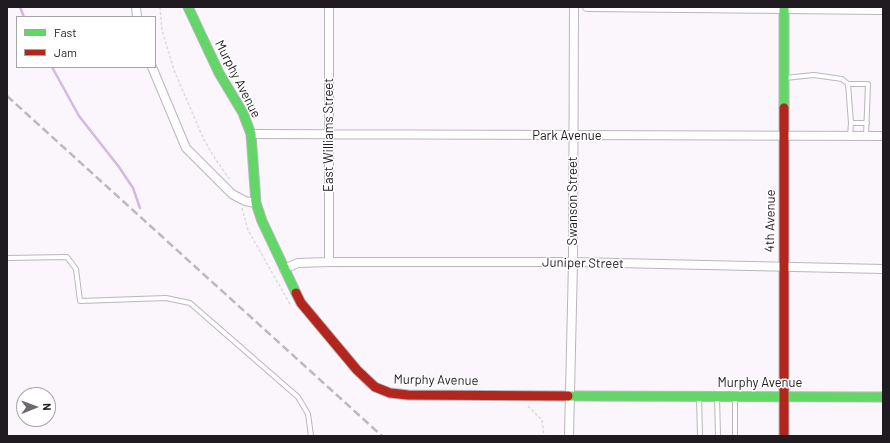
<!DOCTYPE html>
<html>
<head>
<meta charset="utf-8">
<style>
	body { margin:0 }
	#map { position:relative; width:890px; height:443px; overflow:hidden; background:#faf6fc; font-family:Barlow,sans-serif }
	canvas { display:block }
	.frame { position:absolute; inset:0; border:8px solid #1f1b20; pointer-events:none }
	.legend { position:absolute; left:16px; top:16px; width:140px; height:52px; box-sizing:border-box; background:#fff; border:1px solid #a5a4a6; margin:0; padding:5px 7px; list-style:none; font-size:12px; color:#1f1b20 }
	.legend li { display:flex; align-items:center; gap:8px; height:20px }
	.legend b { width:20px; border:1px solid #a5a4a6 }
	.north { position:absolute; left:16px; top:387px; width:40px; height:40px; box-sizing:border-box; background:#fff; border:1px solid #a5a4a6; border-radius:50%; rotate:89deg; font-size:11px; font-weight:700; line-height:16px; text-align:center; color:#1f1b20 }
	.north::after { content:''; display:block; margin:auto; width:14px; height:18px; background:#6c686d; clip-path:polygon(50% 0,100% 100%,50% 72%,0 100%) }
</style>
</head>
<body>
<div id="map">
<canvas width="890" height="443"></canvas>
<div class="frame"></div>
<ul class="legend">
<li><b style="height:5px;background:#63d668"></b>Fast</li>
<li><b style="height:5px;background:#b3261e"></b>Jam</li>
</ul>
<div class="north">N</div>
</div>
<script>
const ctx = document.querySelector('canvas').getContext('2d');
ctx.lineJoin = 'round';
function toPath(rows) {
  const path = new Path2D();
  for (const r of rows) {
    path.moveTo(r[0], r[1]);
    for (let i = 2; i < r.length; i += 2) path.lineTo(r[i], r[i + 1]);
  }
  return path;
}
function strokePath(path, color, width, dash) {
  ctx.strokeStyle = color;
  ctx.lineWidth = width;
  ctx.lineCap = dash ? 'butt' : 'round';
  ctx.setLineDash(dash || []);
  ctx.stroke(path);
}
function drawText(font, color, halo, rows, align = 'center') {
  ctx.font = font + ' Barlow,sans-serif';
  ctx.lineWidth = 3;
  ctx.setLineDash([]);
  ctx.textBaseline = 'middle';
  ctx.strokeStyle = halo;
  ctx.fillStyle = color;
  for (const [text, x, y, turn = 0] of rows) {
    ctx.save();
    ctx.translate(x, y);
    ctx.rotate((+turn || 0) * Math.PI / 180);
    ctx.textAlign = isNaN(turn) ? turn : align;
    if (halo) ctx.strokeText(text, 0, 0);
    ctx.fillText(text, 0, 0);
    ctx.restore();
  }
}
const stream = toPath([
	[20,7,24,17],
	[52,67,79,116,119,167,133,188,140,208]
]);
const path = toPath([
	[160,7,162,30,174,70,204,140,216,160,230,180],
	[242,208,248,230,291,306],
	[528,406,542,420,544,436]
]);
const lane = toPath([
	[785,78,814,75,842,79,848,84,868,84,866,136],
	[848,84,851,123],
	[850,136,851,123,867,123],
	[7,258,67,257,76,269,80,301,166,298,190,303,298,397,308,414,311,436],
	[699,396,700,436],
	[717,396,718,436],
	[735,436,735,397]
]);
const street = toPath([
	[136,7,137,17],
	[329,7,329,262],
	[587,7,883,10],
	[152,67,186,148,232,194,245,201,256,203],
	[251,134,883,136],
	[284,269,298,263,329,262,573,262,883,269],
	[569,436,573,262,574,7]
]);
const fast = toPath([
	[188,7,219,73,243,113,251,134,256,203,262,221,296,293],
	[784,108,784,7],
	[568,396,883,397]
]);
const jam = toPath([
	[784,108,784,436],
	[296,293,301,303,357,370,375,387,390,393,408,395,568,396]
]);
const rail = toPath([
	[7,96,382,436]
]);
const streetNames = [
	["Murphy Avenue",238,79,63],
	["East Williams Street",329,135,-90],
	["Park Avenue",567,136],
	["Swanson Street",573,201,-90],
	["4th Avenue",770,221,-89],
	["Juniper Street",583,263,1],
	["Murphy Avenue",436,380,1],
	["Murphy Avenue",760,383]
];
strokePath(stream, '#d5b8e2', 2.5);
strokePath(lane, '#bab7bc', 6);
strokePath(street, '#bab7bc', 10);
strokePath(fast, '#bab7bc', 11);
strokePath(jam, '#bab7bc', 11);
strokePath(path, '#dcdbdd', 1.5, [3, 2]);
strokePath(lane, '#fefeff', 4);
strokePath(street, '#fefeff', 8);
strokePath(fast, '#63d668', 9);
strokePath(jam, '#b3261e', 9);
strokePath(rail, '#bab9bb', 2.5, [8, 4]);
drawText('13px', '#1f1b20', '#fff', streetNames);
</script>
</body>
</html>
